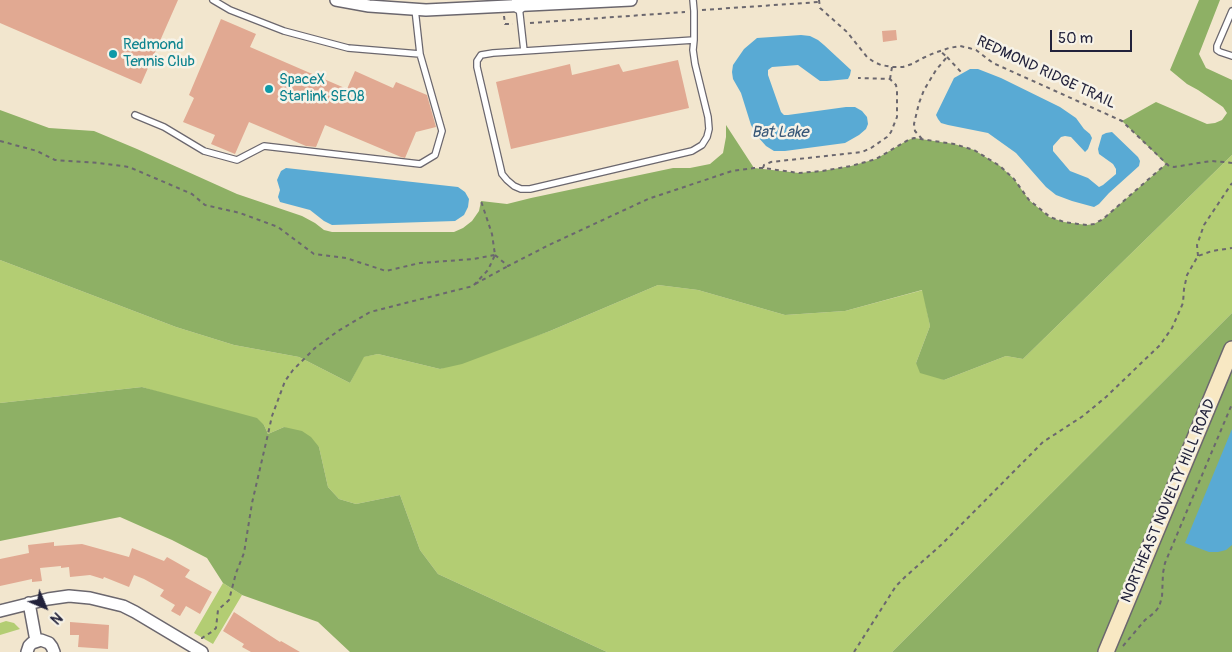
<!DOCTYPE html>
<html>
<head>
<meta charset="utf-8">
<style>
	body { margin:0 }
	#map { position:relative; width:1232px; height:652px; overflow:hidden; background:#f2e6ce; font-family:Pangolin,sans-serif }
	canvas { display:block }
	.north { position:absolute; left:20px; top:582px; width:50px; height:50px; -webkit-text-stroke:4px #f7f3e8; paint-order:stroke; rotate:135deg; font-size:14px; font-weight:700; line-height:20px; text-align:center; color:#22223b }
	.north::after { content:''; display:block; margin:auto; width:18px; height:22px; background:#22223b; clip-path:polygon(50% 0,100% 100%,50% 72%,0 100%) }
	.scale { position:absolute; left:1050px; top:30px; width:82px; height:22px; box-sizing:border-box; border:2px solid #22223b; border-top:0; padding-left:6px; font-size:15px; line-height:18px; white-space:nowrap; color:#22223b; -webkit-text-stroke:4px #f7f3e8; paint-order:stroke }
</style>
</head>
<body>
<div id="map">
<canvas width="1232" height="652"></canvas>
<div class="north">N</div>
<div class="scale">50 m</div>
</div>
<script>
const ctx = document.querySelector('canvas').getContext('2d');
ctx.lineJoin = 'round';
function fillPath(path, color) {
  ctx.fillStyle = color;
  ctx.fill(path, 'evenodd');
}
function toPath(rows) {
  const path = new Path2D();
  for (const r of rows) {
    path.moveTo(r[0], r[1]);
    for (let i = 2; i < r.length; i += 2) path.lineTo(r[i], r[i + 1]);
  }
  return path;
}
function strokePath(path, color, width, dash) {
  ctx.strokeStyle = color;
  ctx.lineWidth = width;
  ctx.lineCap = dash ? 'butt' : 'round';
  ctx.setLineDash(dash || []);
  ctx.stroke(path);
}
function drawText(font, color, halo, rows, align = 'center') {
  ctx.font = font + ' Pangolin,sans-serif';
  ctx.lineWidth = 5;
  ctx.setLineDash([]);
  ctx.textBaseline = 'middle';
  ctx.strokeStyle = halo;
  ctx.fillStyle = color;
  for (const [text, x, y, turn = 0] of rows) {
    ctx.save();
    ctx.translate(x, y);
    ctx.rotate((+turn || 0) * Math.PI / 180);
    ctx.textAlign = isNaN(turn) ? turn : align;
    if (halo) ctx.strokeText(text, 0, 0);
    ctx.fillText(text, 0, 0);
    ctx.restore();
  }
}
const green = toPath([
	[1232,155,1232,313,892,652,607,652,438,574,420,550,400,495,356,504,339,499,328,487,319,447,284,427,268,434,264,425,142,387,0,403,0,260,176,327,234,345,299,357,350,383,363,357,378,354,440,369,550,331,658,285,698,290,785,315,845,311,923,290,930,326,916,363,944,380,1006,356,1023,359],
	[223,583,242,595,213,644,194,633],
	[6,621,14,623,20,629,0,635,0,623]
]);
const forest = toPath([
	[1199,0,1220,0,1199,54,1206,68,1232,80,1232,155,1023,359,1006,356,944,380,920,373,916,363,930,326,922,290,845,311,785,315,698,290,658,285,550,331,462,364,440,369,378,354,364,357,350,383,299,357,234,345,176,327,0,260,0,110,49,128,94,131,137,149,237,194,302,216,315,223,324,230,332,232,454,232,463,228,472,221,479,211,481,201,507,204,531,198,673,168,690,168,710,164,723,153,726,137,726,125,754,168,799,173,822,171,851,166,876,159,908,140,914,138,954,144,974,150,1000,166,1014,179,1029,200,1049,217,1064,222,1087,225,1094,224,1103,219,1166,164,1122,121,1156,102,1207,124,1215,123,1222,120,1227,113,1223,107,1198,90,1187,84,1170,70],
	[1232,313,1232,652,892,652],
	[142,387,257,418,264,425,268,434,284,427,302,431,311,437,319,447,328,487,339,499,356,504,400,495,420,550,438,574,607,652,350,652,318,622,242,595,223,583,207,558,172,540,120,517,0,541,0,403]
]);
const water = toPath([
	[801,35,810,36,818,40,824,45,851,70,850,75,848,79,827,81,820,81,798,65,772,67,768,70,768,75,781,112,784,115,788,115,846,107,855,107,862,111,867,117,868,124,866,129,859,135,845,143,785,151,774,151,766,146,758,137,751,125,741,93,733,79,732,72,733,65,744,49,757,38],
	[970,69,978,69,1001,78,1060,107,1076,118,1084,129,1090,134,1092,138,1088,149,1085,152,1071,137,1065,136,1061,137,1053,146,1053,151,1070,171,1088,178,1099,187,1103,185,1116,174,1116,169,1113,164,1099,154,1098,149,1102,135,1106,133,1112,132,1138,157,1140,161,1139,166,1109,193,1099,204,1094,207,1072,201,1056,195,1046,187,1016,153,988,133,948,125,941,123,938,119,936,115,954,78],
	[286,168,458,187,465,192,469,199,468,207,464,215,455,221,332,225,324,221,310,210,280,202,278,197,280,190,277,180,281,171],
	[1232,429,1232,545,1226,550,1218,552,1209,552,1185,543]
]);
const building = toPath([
	[0,0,178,0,141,84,0,23],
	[221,19,256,34,250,47,347,89,355,71,393,88,396,82,427,95,436,127,416,132,405,158,401,157,325,125,316,147,306,146,249,122,235,154,211,144,215,135,183,122,194,98,189,95],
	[896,30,897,40,883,42,882,31],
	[678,60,689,108,511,149,496,82,570,64,572,75,619,64,623,72],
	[54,542,54,546,82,544,129,557,132,548,164,561,167,557,190,570,185,577,212,592,200,614,186,606,180,616,171,611,175,605,160,596,164,590,144,579,134,575,129,587,104,577,103,579,90,575,70,577,69,567,61,568,61,566,40,568,42,581,32,582,32,579,0,586,0,559,29,553,28,545],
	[234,612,280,642,281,641,300,652,251,652,242,647,244,644,223,631],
	[70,622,109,625,108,649,78,647,79,635,70,635]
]);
const path = toPath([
	[819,0,820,8,847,32,867,57,874,62,881,65,892,67,903,67,912,64,923,58,934,53,949,48,960,46,969,48,976,50,993,63,1122,121,1169,166,1174,167,1211,161,1225,162,1232,163],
	[702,10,819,2],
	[504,16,505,24,513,24],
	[530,23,685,12],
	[947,57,961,72],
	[890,79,892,67],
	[922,139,915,131,914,124,919,103,924,90,936,70,947,57,940,51],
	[0,141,37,151,55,160,99,163,129,167,192,194,205,205,240,213,278,227,314,254,346,258,386,271,420,263,474,259,495,255],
	[763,168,764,165,771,162,862,152,871,148,887,137,891,132,897,117,897,91,896,85,890,79,858,78],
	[495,255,508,266,549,245,648,199,732,171,754,168,763,168,799,173,822,171,851,166,876,159,908,140,914,138,954,144,974,150,1000,166,1014,179,1029,200,1050,217,1064,222,1078,224,1087,225,1094,224,1103,219,1166,164],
	[1198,256,1197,245,1204,225,1232,183],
	[475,284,508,266],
	[202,639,202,638,213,631,216,628,218,610,229,600,236,573,244,553,252,503,268,434,272,416,285,381,293,370,315,348,338,331,370,312,473,286,488,270,495,255,492,234,481,201],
	[1123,646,1145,620,1154,613,1159,607,1162,597,1163,573,1165,563,1232,404],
	[854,652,896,586,905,577,941,545,1043,442,1083,416,1106,397,1160,345,1172,328,1183,303,1184,289,1187,275,1198,256,1212,251,1232,248]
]);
const service = toPath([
	[213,0,230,10,284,31,348,48,420,54,415,9],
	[693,0,694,11,694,40,693,50,695,64,708,117,709,129,707,137,702,145,692,151,530,189,521,189,514,186,507,180,502,174,477,67,477,61,481,55,493,53,694,40],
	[519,6,524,51],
	[1232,11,1217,46,1217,50,1220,52,1232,56],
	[135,115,164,127,204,151,237,160,264,146,420,164,435,155,442,131,420,54]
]);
const minor = toPath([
	[336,0,369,6,426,10,631,0],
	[29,603,36,641],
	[0,611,48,599,69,596,90,598,123,606,135,612,202,652],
	[27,652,29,646,32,643,41,640,49,643,52,647,54,652]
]);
const tertiary = toPath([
	[519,6,519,0]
]);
const secondary = toPath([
	[1106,652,1232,349]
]);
const markers = [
	[113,54,5,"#0f9aa8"],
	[269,89,5,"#0f9aa8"]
];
const cultureNames = [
	["Redmond",123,45],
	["Tennis Club",123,62],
	["SpaceX",279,80],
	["Starlink SE08",279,97]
];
const streetNames = [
	["REDMOND RIDGE TRAIL",1046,73,25],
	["NORTHEAST NOVELTY HILL ROAD",1169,501,-67]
];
const waterNames = [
	["Bat Lake",780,133]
];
fillPath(green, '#b3cd73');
fillPath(forest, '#8eb065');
fillPath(water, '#59aad4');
fillPath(building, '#e1a992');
strokePath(service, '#6b676e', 8);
strokePath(minor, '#6b676e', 14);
strokePath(tertiary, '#6b676e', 16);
strokePath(secondary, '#6b676e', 18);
strokePath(path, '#6b676e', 2, [4, 4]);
strokePath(service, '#fff', 5.5);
strokePath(minor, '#fff', 11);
strokePath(tertiary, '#fff', 14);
strokePath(secondary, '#f8e8c3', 15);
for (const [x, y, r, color] of markers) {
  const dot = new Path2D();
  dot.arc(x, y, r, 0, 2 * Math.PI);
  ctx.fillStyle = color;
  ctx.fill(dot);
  strokePath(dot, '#f7f3e8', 2);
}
drawText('15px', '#0d838f', '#f7f3e8', cultureNames, 'left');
drawText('15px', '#22223b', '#f7f3e8', streetNames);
drawText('italic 16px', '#385878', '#f7f3e8', waterNames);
</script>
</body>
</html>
